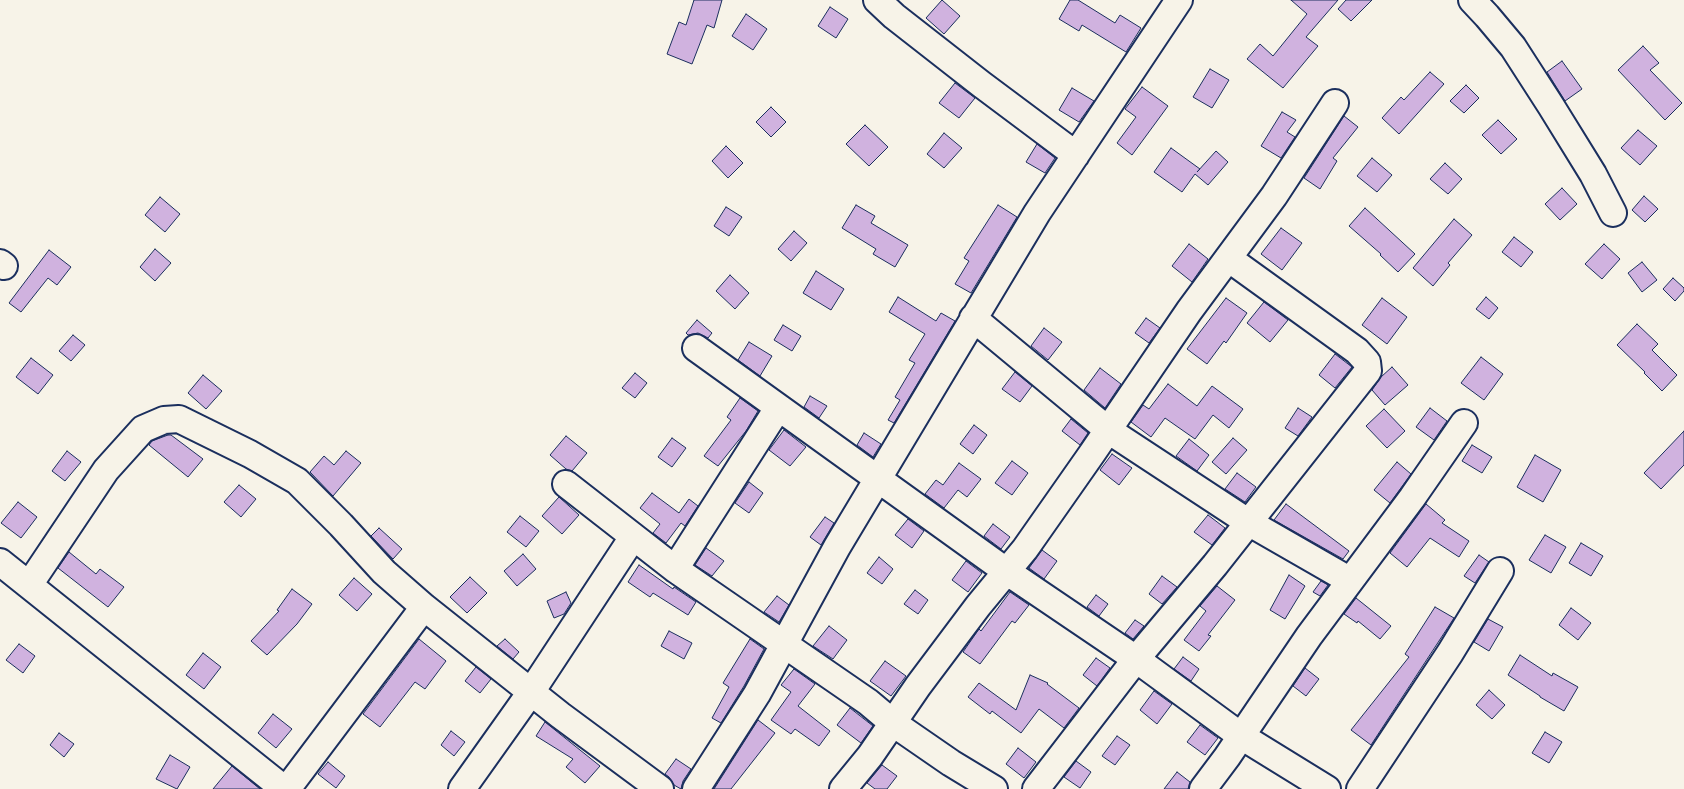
<!DOCTYPE html>
<html>
<head>
<meta charset="utf-8">
<style>
	body { margin:0 }
	canvas { display:block; background:#f7f3e8 }
</style>
</head>
<body>
<canvas width="1684" height="789"></canvas>
<script>
const ctx = document.querySelector('canvas').getContext('2d');
ctx.lineJoin = 'round';
function fillPath(path, color) {
  ctx.fillStyle = color;
  ctx.fill(path, 'evenodd');
}
function toPath(rows) {
  const path = new Path2D();
  for (const r of rows) {
    path.moveTo(r[0], r[1]);
    for (let i = 2; i < r.length; i += 2) path.lineTo(r[i], r[i + 1]);
  }
  return path;
}
function strokePath(path, color, width, dash) {
  ctx.strokeStyle = color;
  ctx.lineWidth = width;
  ctx.lineCap = dash ? 'butt' : 'round';
  ctx.setLineDash(dash || []);
  ctx.stroke(path);
}
const building = toPath([
	[694,0,722,0,714,28,707,25,692,64,667,54,679,22,686,25,694,0],
	[942,0,960,16,944,34,926,18,942,0],
	[1070,0,1078,0,1115,23,1120,15,1141,28,1126,52,1082,25,1079,31,1059,19,1070,0],
	[1291,0,1338,0,1306,37,1318,46,1283,88,1247,59,1260,44,1273,56,1307,14,1291,0],
	[1346,0,1372,0,1351,21,1338,9,1346,0],
	[830,7,848,19,836,38,818,26,830,7],
	[746,14,767,29,753,50,732,36,746,14],
	[1643,46,1659,63,1650,70,1682,103,1665,120,1618,70,1643,46],
	[1562,61,1582,89,1565,101,1547,72,1562,61],
	[1210,69,1229,80,1212,108,1193,97,1210,69],
	[1430,72,1444,84,1399,134,1382,118,1401,97,1404,100,1430,72],
	[955,83,975,98,959,118,939,103,955,83],
	[1466,85,1479,98,1464,113,1450,101,1466,85],
	[1142,87,1168,106,1132,155,1117,143,1136,117,1125,109,1142,87],
	[1072,88,1094,101,1079,122,1059,110,1072,88],
	[771,107,786,122,771,137,756,122,771,107],
	[1282,112,1296,120,1287,132,1295,137,1281,158,1261,146,1282,112],
	[1344,116,1358,127,1333,158,1337,161,1320,189,1304,178,1344,116],
	[1498,120,1517,139,1501,154,1482,135,1498,120],
	[865,125,888,147,869,166,846,144,865,125],
	[1638,130,1657,146,1640,165,1621,148,1638,130],
	[944,133,962,148,944,168,927,154,944,133],
	[1037,144,1055,158,1045,173,1026,162,1037,144],
	[726,146,743,163,728,178,712,161,726,146],
	[1171,148,1200,169,1197,172,1216,151,1228,162,1208,185,1195,174,1182,192,1154,172,1171,148],
	[1372,158,1392,175,1377,192,1357,176,1372,158],
	[1445,163,1462,179,1448,194,1430,179,1445,163],
	[1562,188,1577,204,1560,220,1545,204,1562,188],
	[1644,196,1658,209,1645,222,1632,210,1644,196],
	[160,197,180,214,165,232,145,215,160,197],
	[856,205,875,216,871,223,908,245,895,267,873,254,876,249,842,228,856,205],
	[998,205,1017,217,971,293,955,284,969,261,964,258,998,205],
	[726,207,742,217,729,236,714,226,726,207],
	[1365,208,1415,254,1398,272,1380,255,1381,254,1349,226,1365,208],
	[1454,219,1472,235,1448,263,1450,265,1433,286,1413,268,1454,219],
	[1281,228,1302,243,1282,270,1261,254,1281,228],
	[794,231,807,243,791,261,778,249,794,231],
	[1514,237,1533,252,1521,267,1502,252,1514,237],
	[1189,244,1208,259,1192,282,1172,266,1189,244],
	[1604,244,1620,259,1602,279,1585,264,1604,244],
	[155,249,171,263,155,281,140,267,155,249],
	[49,250,71,267,57,285,48,278,21,312,9,303,49,250],
	[1642,262,1657,280,1642,292,1628,273,1642,262],
	[816,271,844,289,831,310,803,293,816,271],
	[730,275,749,293,735,309,716,291,730,275],
	[1673,278,1684,288,1684,291,1675,301,1663,289,1673,278],
	[898,297,936,321,941,313,955,321,894,423,888,420,900,400,895,397,915,363,909,360,925,334,889,312,898,297],
	[1486,297,1498,308,1489,319,1476,309,1486,297],
	[1226,298,1247,313,1226,343,1224,341,1207,364,1187,349,1226,298],
	[1382,298,1407,317,1387,344,1362,325,1382,298],
	[1264,302,1288,320,1270,342,1247,323,1264,302],
	[1146,318,1160,328,1149,343,1135,333,1146,318],
	[697,320,712,333,708,338,698,333,688,335,686,333,697,320],
	[1637,324,1658,344,1652,350,1677,375,1662,391,1644,373,1645,372,1617,345,1637,324],
	[783,325,801,336,792,351,774,340,783,325],
	[1044,328,1062,342,1048,360,1031,346,1044,328],
	[73,335,85,345,71,361,59,351,73,335],
	[749,342,772,356,760,376,738,360,749,342],
	[1335,354,1352,367,1335,388,1319,375,1335,354],
	[1481,357,1503,374,1484,400,1461,383,1481,357],
	[31,358,53,375,38,394,16,377,31,358],
	[1392,367,1408,385,1385,405,1372,390,1381,377,1392,367],
	[1100,368,1121,384,1105,408,1084,390,1100,368],
	[1015,372,1032,386,1020,402,1002,389,1015,372],
	[635,373,647,383,635,398,622,388,635,373],
	[203,375,222,391,206,409,188,393,203,375],
	[1168,384,1197,406,1212,386,1243,409,1229,428,1213,415,1195,439,1165,418,1151,437,1131,422,1143,405,1149,409,1168,384],
	[810,396,827,406,819,418,804,407,810,396],
	[740,398,758,411,746,431,718,466,704,456,731,420,727,417,740,398],
	[1298,408,1312,417,1298,436,1285,428,1298,408],
	[1430,408,1447,421,1434,440,1416,427,1430,408],
	[1384,409,1405,431,1387,448,1366,426,1384,409],
	[1071,419,1088,433,1080,445,1062,431,1071,419],
	[974,425,987,435,973,454,960,444,974,425],
	[784,430,806,447,790,466,769,450,784,430],
	[1684,431,1684,465,1661,489,1644,473,1684,431],
	[864,433,881,444,873,457,857,445,864,433],
	[168,435,171,435,203,459,188,477,149,445,152,441,168,435],
	[566,436,587,453,572,471,566,469,550,455,566,436],
	[672,438,686,448,672,467,658,457,672,438],
	[1233,438,1247,450,1226,474,1212,462,1233,438],
	[1189,439,1209,455,1197,471,1176,456,1189,439],
	[1472,445,1492,457,1482,473,1462,461,1472,445],
	[67,451,81,462,65,481,52,471,67,451],
	[346,451,361,463,333,496,310,472,324,456,334,465,346,451],
	[1112,454,1132,468,1119,485,1100,470,1112,454],
	[1535,455,1561,470,1543,502,1517,487,1535,455],
	[1012,461,1028,473,1012,495,995,483,1012,461],
	[1397,462,1411,474,1390,503,1374,490,1397,462],
	[959,463,981,479,967,497,958,490,944,508,925,494,936,480,943,485,959,463],
	[1237,473,1256,487,1245,502,1225,489,1237,473],
	[749,482,763,493,749,513,735,503,749,482],
	[239,485,256,499,241,517,224,502,239,485],
	[652,493,679,513,689,499,698,506,685,526,681,523,666,543,653,533,660,524,640,508,652,493],
	[559,497,579,515,562,534,542,516,559,497],
	[18,502,37,517,21,538,1,523,18,502],
	[1286,504,1349,551,1343,559,1274,520,1286,504],
	[1426,504,1445,520,1442,523,1469,541,1459,557,1430,538,1407,567,1390,553,1426,504],
	[1208,515,1225,528,1212,545,1194,532,1208,515],
	[520,516,539,531,526,547,507,532,520,516],
	[825,517,834,523,821,545,810,537,825,517],
	[908,519,924,531,912,548,895,535,908,519],
	[993,524,1010,537,1001,549,984,536,993,524],
	[379,528,402,549,393,559,371,536,379,528],
	[1545,535,1566,547,1551,573,1529,560,1545,535],
	[1581,543,1603,556,1591,576,1569,563,1581,543],
	[706,548,724,561,712,576,695,565,706,548],
	[1042,550,1057,561,1044,579,1029,568,1042,550],
	[69,552,96,574,100,569,124,587,108,607,58,568,69,552],
	[523,554,536,569,517,586,504,571,523,554],
	[1479,555,1489,562,1475,583,1464,576,1479,555],
	[879,557,893,569,882,584,867,573,879,557],
	[966,561,982,573,968,592,952,580,966,561],
	[639,565,673,589,674,587,696,602,688,615,653,593,650,597,628,582,639,565],
	[1289,575,1305,586,1285,619,1270,610,1289,575],
	[1162,576,1177,587,1162,604,1149,594,1162,576],
	[470,577,487,593,467,613,450,597,470,577],
	[354,578,372,594,357,611,339,595,354,578],
	[1321,581,1328,585,1320,596,1313,592,1321,581],
	[1217,586,1235,600,1208,635,1211,636,1199,651,1184,640,1206,611,1200,606,1217,586],
	[292,589,312,604,297,624,267,655,251,641,279,611,277,610,292,589],
	[915,590,928,600,918,614,904,604,915,590],
	[566,592,571,603,564,614,554,618,547,601,566,592],
	[1010,592,1029,605,1015,623,1012,621,980,664,963,652,979,629,981,631,1010,592],
	[1096,595,1108,604,1099,616,1087,607,1096,595],
	[777,596,789,605,779,622,764,612,777,596],
	[1356,598,1391,626,1380,639,1358,621,1357,623,1344,614,1356,598],
	[1435,607,1454,618,1371,745,1351,730,1409,657,1405,654,1435,607],
	[1571,608,1591,623,1578,640,1559,625,1571,608],
	[1488,619,1503,627,1489,651,1474,642,1488,619],
	[1135,620,1144,626,1133,639,1125,633,1135,620],
	[829,626,847,640,833,659,813,646,829,626],
	[669,631,692,643,684,659,661,646,669,631],
	[419,639,446,661,425,689,415,682,380,727,363,714,419,639],
	[505,639,519,652,513,659,497,646,505,639],
	[750,639,764,649,744,686,721,723,712,718,729,687,723,683,750,639],
	[19,644,35,656,23,673,6,660,19,644],
	[203,653,221,667,204,689,186,675,203,653],
	[1520,655,1552,676,1553,673,1578,687,1564,711,1540,697,1540,696,1508,675,1520,655],
	[1183,657,1199,669,1191,681,1174,669,1183,657],
	[1096,658,1110,668,1097,686,1083,675,1096,658],
	[885,661,906,676,891,696,870,681,885,661],
	[476,667,491,679,480,693,465,681,476,667],
	[1305,668,1319,679,1306,696,1293,686,1305,668],
	[794,669,815,684,798,706,830,731,819,746,795,729,791,734,771,720,791,692,781,685,794,669],
	[1030,675,1048,683,1047,684,1079,708,1064,728,1039,709,1021,733,992,711,990,714,968,697,979,683,1016,710,1030,675],
	[1489,690,1505,705,1492,719,1476,705,1489,690],
	[1154,691,1172,704,1157,724,1140,710,1154,691],
	[850,708,873,726,861,743,837,725,850,708],
	[273,714,292,729,276,748,258,733,273,714],
	[758,720,775,733,731,789,714,789,758,720],
	[545,722,600,766,585,783,566,767,573,759,536,736,545,722],
	[1200,725,1218,738,1205,755,1187,742,1200,725],
	[451,731,465,742,454,756,441,745,451,731],
	[1545,732,1562,742,1549,763,1532,753,1545,732],
	[59,733,74,744,64,757,50,745,59,733],
	[1117,736,1130,745,1115,765,1102,756,1117,736],
	[1018,748,1036,762,1024,778,1006,764,1018,748],
	[170,755,190,767,177,789,156,779,170,755],
	[676,759,691,769,683,781,681,789,674,785,669,777,665,774,676,759],
	[1076,761,1091,772,1080,788,1064,777,1076,761],
	[328,762,345,776,336,788,318,774,328,762],
	[882,765,897,776,887,789,875,789,867,783,882,765],
	[232,766,260,789,213,789,232,766],
	[1177,772,1190,782,1188,789,1164,789,1177,772]
]);
const minor = toPath([
	[877,0,894,16,981,84,1076,155],
	[1472,0,1487,16,1513,47,1551,106,1593,174,1613,213],
	[0,263,4,266],
	[973,318,1108,430,1248,522,1349,580],
	[696,348,1006,571,1136,659,1241,736,1327,789],
	[566,484,675,569,868,702,893,723,951,763,994,789],
	[0,562,284,789],
	[675,569,778,408],
	[29,585,106,470,143,429,164,420,179,419,250,454,297,481,341,525,384,572,424,607,560,715,660,789],
	[287,789,424,607],
	[462,789,531,692,633,537],
	[696,789,757,694,837,547,1037,213,1179,0],
	[843,789,870,756,918,686,978,606,1025,549,1093,452,1189,311,1274,196,1335,103],
	[1036,789,1136,659,1215,565,1368,371,1367,362,1357,351,1228,258],
	[1203,789,1227,757,1309,636,1412,498,1464,423],
	[1360,789,1450,653,1500,571]
]);
fillPath(building, '#d0b2df');
strokePath(building, '#1b2f5e', 1);
strokePath(minor, '#1b2f5e', 30);
strokePath(minor, '#f7f3e8', 26);
</script>
</body>
</html>
